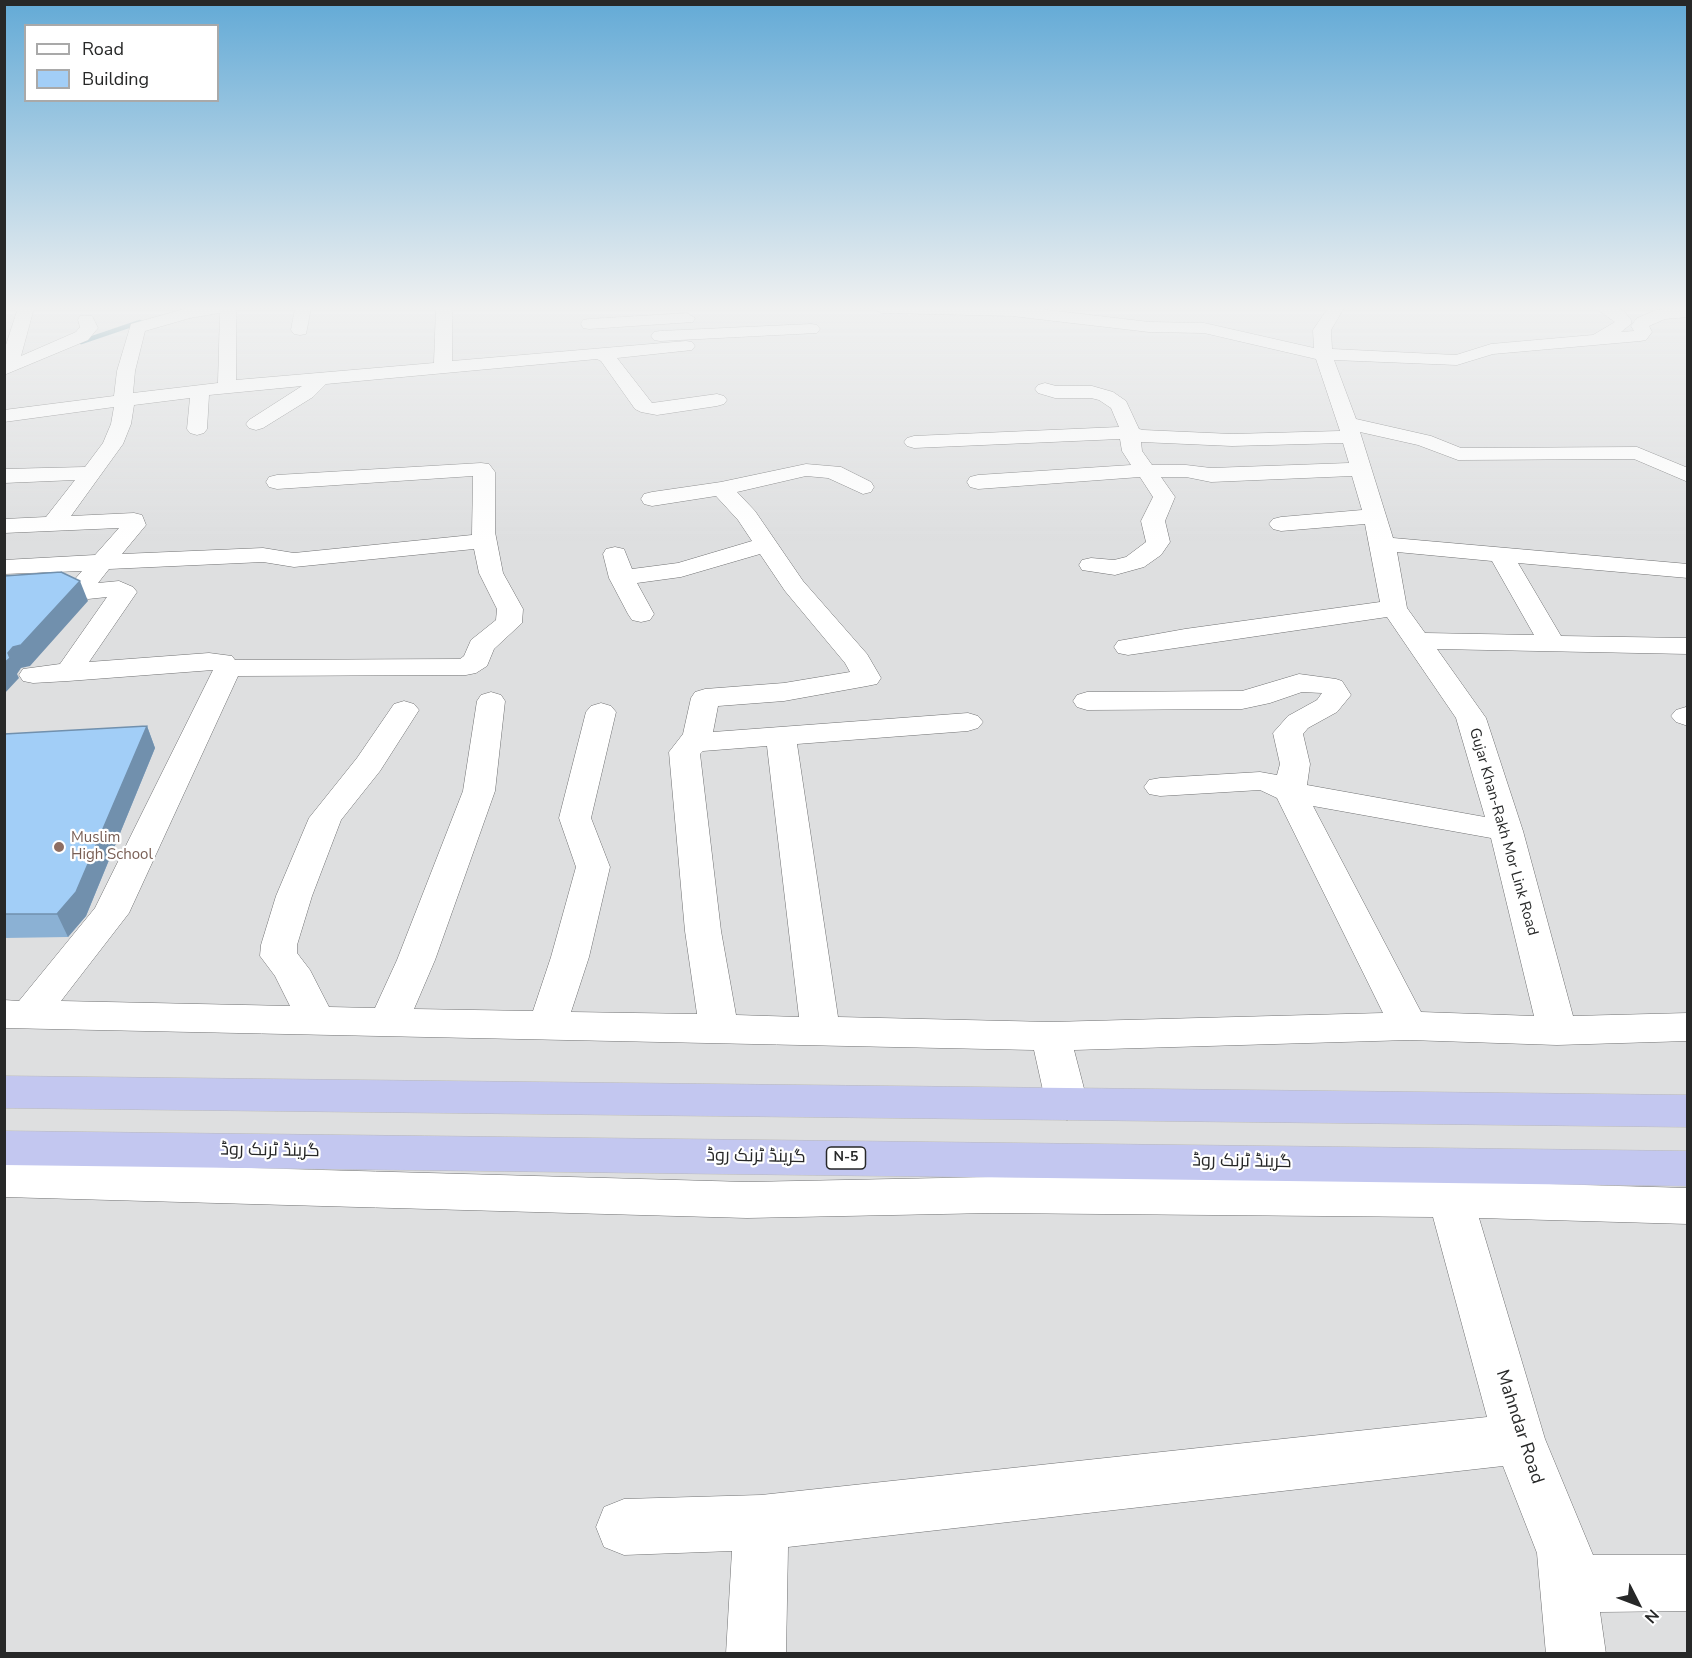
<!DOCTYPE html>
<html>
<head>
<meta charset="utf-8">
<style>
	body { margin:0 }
	#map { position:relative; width:1692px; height:1658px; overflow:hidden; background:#dedfe0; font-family:"Nunito Sans",sans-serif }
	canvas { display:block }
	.frame { position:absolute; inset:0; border:6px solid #272828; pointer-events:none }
	.legend { position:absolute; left:24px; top:24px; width:195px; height:78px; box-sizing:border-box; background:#fff; border:2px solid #a9a9a9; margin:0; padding:8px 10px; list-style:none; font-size:18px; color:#272828 }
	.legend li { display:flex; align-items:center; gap:12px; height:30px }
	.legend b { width:30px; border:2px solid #a9a9a9 }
	.north { position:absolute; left:1608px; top:1574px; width:60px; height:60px; -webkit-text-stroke:4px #fff; paint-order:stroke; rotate:132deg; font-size:16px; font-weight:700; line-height:24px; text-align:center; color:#272828 }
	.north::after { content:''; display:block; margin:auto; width:21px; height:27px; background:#272828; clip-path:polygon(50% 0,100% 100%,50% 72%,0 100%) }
</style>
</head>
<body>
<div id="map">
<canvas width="1692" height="1658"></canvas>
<div class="frame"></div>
<ul class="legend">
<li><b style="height:8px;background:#fff"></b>Road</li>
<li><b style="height:16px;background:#a2cef7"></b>Building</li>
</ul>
<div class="north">N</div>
</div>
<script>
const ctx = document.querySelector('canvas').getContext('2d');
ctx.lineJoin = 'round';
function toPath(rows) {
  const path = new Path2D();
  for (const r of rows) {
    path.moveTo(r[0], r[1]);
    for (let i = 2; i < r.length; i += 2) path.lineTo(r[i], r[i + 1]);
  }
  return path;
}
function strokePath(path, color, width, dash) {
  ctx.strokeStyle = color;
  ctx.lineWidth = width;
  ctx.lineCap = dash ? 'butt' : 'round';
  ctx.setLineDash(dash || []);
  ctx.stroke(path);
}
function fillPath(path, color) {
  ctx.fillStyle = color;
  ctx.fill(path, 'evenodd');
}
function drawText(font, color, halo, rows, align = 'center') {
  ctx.font = font + ' "Nunito Sans",Cairo,sans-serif';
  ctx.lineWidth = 4.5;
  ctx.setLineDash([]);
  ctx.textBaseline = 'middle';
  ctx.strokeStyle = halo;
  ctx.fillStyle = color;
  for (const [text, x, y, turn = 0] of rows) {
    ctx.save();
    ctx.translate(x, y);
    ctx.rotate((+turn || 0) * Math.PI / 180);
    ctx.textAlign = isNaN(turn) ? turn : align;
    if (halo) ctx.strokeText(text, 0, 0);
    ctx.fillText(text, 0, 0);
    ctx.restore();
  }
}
const stream = toPath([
	[81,342,140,322]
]);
const minor = toPath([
	[18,308,34,308,21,356,76,332,80,327,78,320,80,316,92,316,98,328,88,340,4,375,4,351,18,308],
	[187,308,236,308,236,380,434,363,436,308,452,308,452,361,686,341,692,342,695,346,692,350,617,358,652,403,717,394,724,396,727,400,724,404,717,406,657,415,641,412,635,409,601,361,597,359,326,384,313,397,263,428,256,430,249,428,246,424,249,420,302,386,209,395,207,429,204,433,197,435,190,433,187,429,190,398,134,405,131,424,123,444,71,516,134,513,142,515,146,525,122,554,263,548,294,553,472,535,473,476,277,489,269,487,266,482,269,477,277,475,481,463,489,464,495,472,495,532,503,573,523,609,522,623,494,649,487,666,476,673,466,675,238,676,129,913,61,1001,290,1006,275,976,260,956,261,945,276,896,309,818,357,758,394,704,404,701,414,704,419,710,380,771,341,820,312,896,297,945,297,953,310,970,329,1007,375,1008,397,960,463,791,477,701,481,695,491,692,501,695,505,701,495,791,435,960,414,1009,533,1011,551,957,576,867,559,818,586,712,591,706,601,703,611,706,616,712,591,818,610,867,589,957,571,1012,697,1014,685,931,669,752,683,734,691,698,695,692,705,689,784,683,850,672,845,663,785,591,760,554,681,577,637,583,654,614,650,620,641,622,632,620,628,614,609,578,603,554,606,549,615,547,624,549,632,569,678,563,752,541,738,520,716,496,652,506,644,504,641,499,644,494,652,492,721,482,806,464,841,467,871,482,874,487,871,492,863,494,828,478,806,476,737,492,755,511,803,581,867,654,881,678,877,684,867,686,784,701,718,706,713,732,968,713,978,716,983,722,978,728,968,731,797,744,838,1017,1051,1022,1383,1013,1277,798,1260,790,1160,796,1149,794,1144,787,1149,780,1160,778,1260,772,1277,775,1280,764,1273,733,1288,716,1317,700,1322,693,1302,692,1270,703,1242,709,1087,710,1077,707,1073,701,1077,695,1087,692,1242,691,1299,674,1336,679,1342,681,1351,695,1337,712,1308,728,1303,734,1310,764,1307,785,1485,817,1456,718,1387,617,1128,655,1118,653,1114,647,1118,641,1185,629,1380,602,1365,524,1281,531,1273,529,1269,524,1273,519,1281,517,1362,510,1352,476,1211,482,1186,477,1161,477,1175,497,1165,521,1170,542,1161,555,1144,567,1115,575,1082,570,1079,565,1082,560,1091,558,1114,560,1126,557,1146,542,1141,521,1153,497,1140,477,978,489,970,487,967,482,970,477,978,475,1131,465,1122,451,1120,439,914,448,907,446,904,442,907,438,914,436,1119,427,1111,408,1099,400,1091,398,1055,398,1038,393,1035,389,1038,385,1045,383,1056,386,1092,386,1113,392,1126,401,1139,429,1143,430,1232,434,1340,431,1316,359,1204,333,1149,332,1012,316,881,313,873,308,1032,308,1149,322,1204,323,1314,348,1313,330,1328,308,1344,308,1331,330,1332,349,1456,355,1491,344,1593,335,1615,322,1595,308,1617,308,1624,311,1631,320,1631,324,1621,332,1634,331,1631,326,1637,318,1656,310,1688,308,1688,317,1665,319,1649,326,1652,332,1646,340,1640,341,1493,354,1457,365,1334,360,1356,419,1431,436,1461,448,1637,447,1688,468,1688,482,1634,459,1458,460,1418,445,1360,432,1393,538,1688,564,1688,578,1518,563,1561,636,1688,638,1688,654,1437,649,1486,718,1523,831,1573,1016,1688,1013,1688,1041,1557,1045,1409,1040,1074,1050,1088,1104,1082,1115,1067,1120,1052,1115,1046,1104,1034,1050,4,1028,4,1000,19,1001,95,908,213,670,68,681,33,683,23,681,19,675,23,669,60,664,107,597,88,599,72,592,68,587,82,571,4,574,4,560,95,555,119,528,4,533,4,519,46,517,75,480,4,483,4,469,85,467,103,443,111,424,114,407,4,422,4,410,114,396,117,371,131,324,187,308],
	[220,313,218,383,133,393,135,371,145,331,190,318,220,313],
	[1141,442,1232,446,1343,443,1349,463,1211,468,1186,465,1152,465,1142,451,1141,442],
	[474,549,479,573,497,609,496,620,471,640,464,656,460,659,235,660,232,656,209,653,89,662,137,592,133,587,119,581,98,583,109,569,263,562,294,567,474,549],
	[1397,552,1492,561,1534,635,1425,633,1407,608,1397,552],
	[767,746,799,1017,736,1015,721,931,700,754,703,751,767,746],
	[1313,806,1491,838,1534,1016,1421,1012,1313,806],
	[295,308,311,308,306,334,300,335,294,334,291,330,295,308],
	[687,313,695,318,693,322,589,329,583,328,581,324,583,320,589,319,687,313],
	[811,324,817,325,820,329,817,333,660,341,654,340,651,336,654,332,660,331,811,324],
	[1686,707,1688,708,1688,726,1676,722,1671,716,1676,710,1686,707],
	[4,1161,747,1182,991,1177,1376,1179,1688,1188,1688,1224,1479,1218,1545,1439,1593,1555,1688,1555,1688,1611,1600,1612,1606,1654,1546,1654,1537,1553,1503,1466,788,1547,786,1654,726,1654,732,1551,624,1555,604,1547,596,1527,604,1507,624,1499,761,1495,1487,1417,1433,1217,991,1213,747,1218,4,1197,4,1161]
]);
const highway = toPath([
	[4,1076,1688,1095,1688,1127,4,1108,4,1076],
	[4,1131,1688,1151,1688,1186,4,1165,4,1131]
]);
const wall = toPath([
	[147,726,155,748,86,916,68,937,4,938,4,734]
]);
const shadedWall = toPath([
	[80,581,88,601,30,666,21,668,17,674,19,678,4,694,4,663,8,653,13,647],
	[147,726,155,748,86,916,68,937,57,914]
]);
const building = toPath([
	[61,572,80,581,21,645,13,647,8,653,10,658,4,663,4,576,61,572],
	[147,726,76,892,57,914,4,914,4,734,147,726]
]);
const markers = [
	[59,847,6,"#8d6e63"]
];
const shields = [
	[846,1158,39]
];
const shieldNames = [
	["N-5",846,1158]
];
const streetNames = [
	["Gujar Khan-Rakh Mor Link Road",1503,832,74]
];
const educationNames = [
	["Muslim",71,838],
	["High School",71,855]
];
const nearStreetnames = [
	["گرینڈ ٹرنک روڈ",270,1151,1],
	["گرینڈ ٹرنک روڈ",756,1157,1],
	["گرینڈ ٹرنک روڈ",1242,1162,1],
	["Mahndar Road",1519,1427,72]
];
strokePath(stream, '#35788f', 4.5);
strokePath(minor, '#707172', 1);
strokePath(highway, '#bababa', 1);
fillPath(minor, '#fff');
fillPath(highway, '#c3c7f0');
fillPath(wall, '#8bb1d4');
fillPath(shadedWall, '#7190ad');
fillPath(building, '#a2cef7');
strokePath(building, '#7190ad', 1.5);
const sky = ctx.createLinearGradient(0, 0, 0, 541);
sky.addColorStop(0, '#63aad6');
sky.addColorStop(0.57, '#f0f1f1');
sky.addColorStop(1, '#f0f1f100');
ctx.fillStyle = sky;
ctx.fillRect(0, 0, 1692, 541);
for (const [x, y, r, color] of markers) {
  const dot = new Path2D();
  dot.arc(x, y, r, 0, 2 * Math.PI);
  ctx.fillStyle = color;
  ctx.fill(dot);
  strokePath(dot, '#fff', 2);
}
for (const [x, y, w] of shields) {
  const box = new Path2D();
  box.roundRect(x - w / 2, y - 11, w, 22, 4.5);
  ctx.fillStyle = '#fff';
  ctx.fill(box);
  strokePath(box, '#272828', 1.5);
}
drawText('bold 14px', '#272828', null, shieldNames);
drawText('15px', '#272828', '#fff', streetNames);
drawText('15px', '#785e54', '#fff', educationNames, 'left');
drawText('18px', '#272828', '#fff', nearStreetnames);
</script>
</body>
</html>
